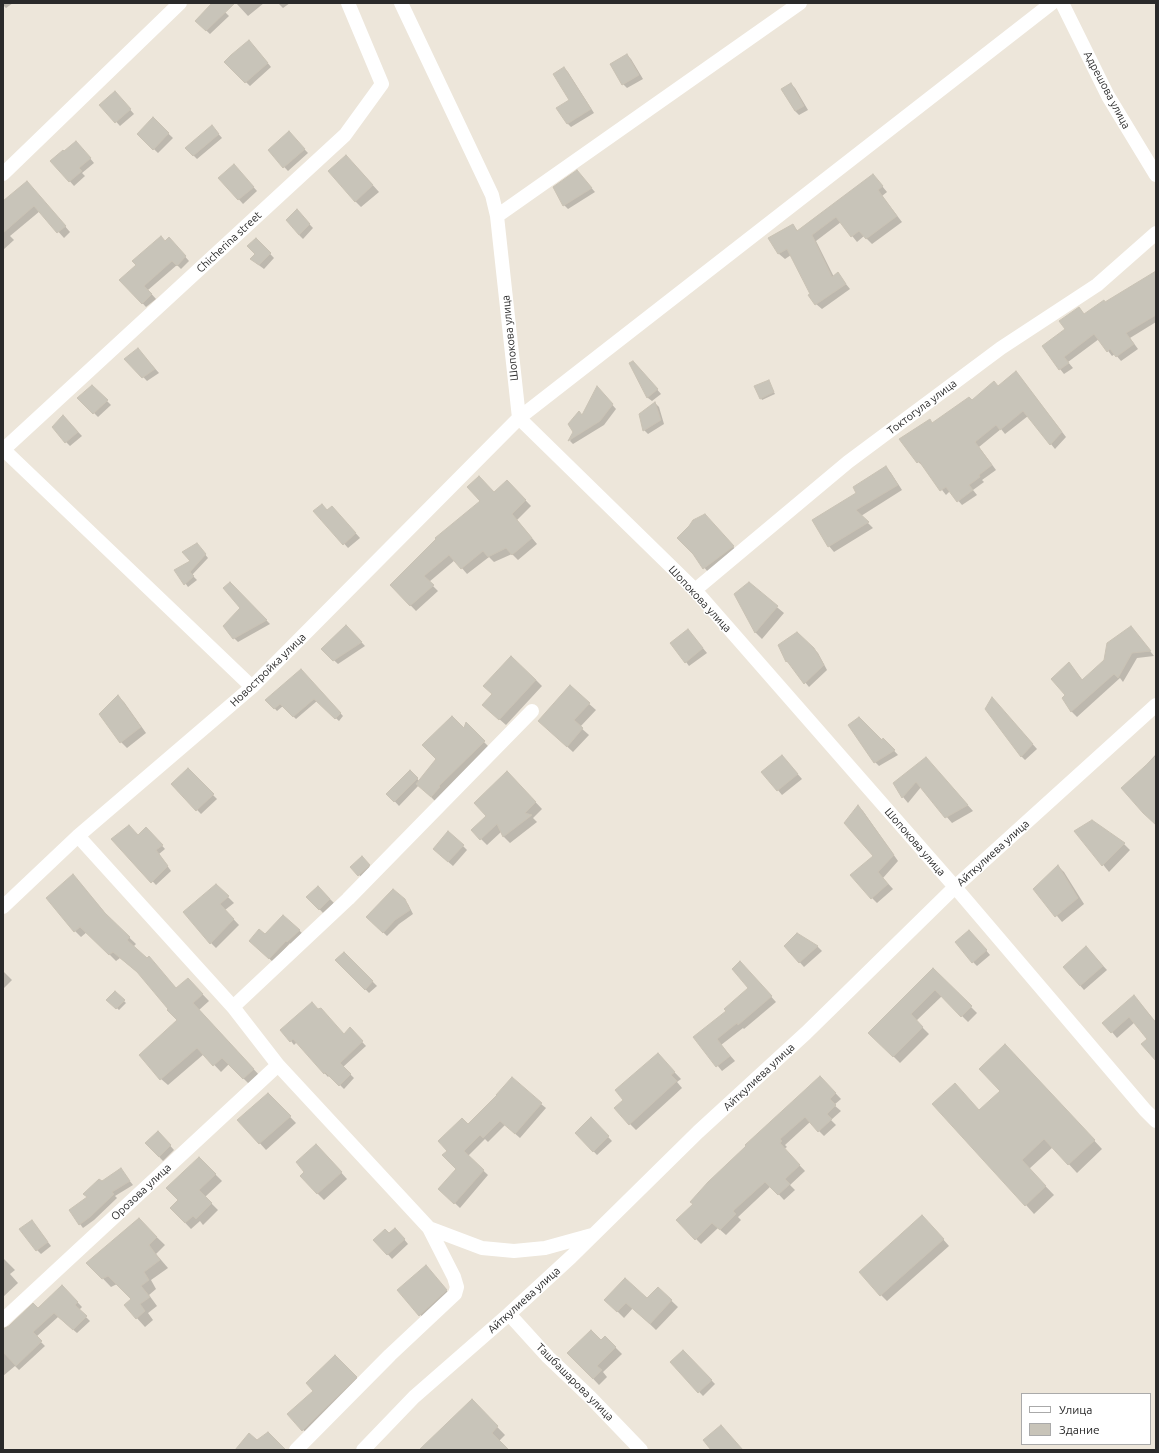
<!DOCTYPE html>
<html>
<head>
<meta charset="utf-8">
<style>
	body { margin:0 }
	#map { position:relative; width:1159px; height:1453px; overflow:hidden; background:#ede6da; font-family:Ubuntu,sans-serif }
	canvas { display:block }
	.frame { position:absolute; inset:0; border:4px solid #2a2a2a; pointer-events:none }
	.legend { position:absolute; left:1021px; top:1393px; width:130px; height:52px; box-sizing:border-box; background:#fff; border:1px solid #aaa; margin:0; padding:5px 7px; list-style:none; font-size:12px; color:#2a2a2a }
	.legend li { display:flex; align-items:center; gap:8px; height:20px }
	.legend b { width:20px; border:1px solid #aaa }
</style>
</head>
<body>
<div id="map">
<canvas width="1159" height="1453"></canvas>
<div class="frame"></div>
<ul class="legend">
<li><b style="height:5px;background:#fff"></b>Улица</li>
<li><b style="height:11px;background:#c8c4b9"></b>Здание</li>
</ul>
</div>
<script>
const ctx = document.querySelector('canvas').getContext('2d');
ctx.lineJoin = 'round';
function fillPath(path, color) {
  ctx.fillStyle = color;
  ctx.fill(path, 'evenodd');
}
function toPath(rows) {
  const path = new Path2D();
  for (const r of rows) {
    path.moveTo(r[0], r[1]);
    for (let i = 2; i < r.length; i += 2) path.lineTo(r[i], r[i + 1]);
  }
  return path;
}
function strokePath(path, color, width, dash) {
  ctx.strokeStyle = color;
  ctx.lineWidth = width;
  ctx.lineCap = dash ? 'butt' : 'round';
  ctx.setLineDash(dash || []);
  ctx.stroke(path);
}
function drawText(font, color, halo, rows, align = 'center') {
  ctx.font = font + ' Ubuntu,sans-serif';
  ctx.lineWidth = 3;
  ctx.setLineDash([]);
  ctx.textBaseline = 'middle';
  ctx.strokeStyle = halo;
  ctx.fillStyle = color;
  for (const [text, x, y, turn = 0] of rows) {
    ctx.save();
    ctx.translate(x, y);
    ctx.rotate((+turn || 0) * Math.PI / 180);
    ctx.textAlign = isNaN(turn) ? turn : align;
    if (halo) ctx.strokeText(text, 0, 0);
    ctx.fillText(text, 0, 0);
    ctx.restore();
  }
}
const shadow = toPath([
	[3,3,13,3,6,8,3,5],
	[214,3,216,3,229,16,210,34,196,21],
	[236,3,264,3,248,16],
	[278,3,290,3,283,8],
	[253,45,271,67,250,86,225,62],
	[627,55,631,59,643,79,627,88,623,84],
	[564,68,568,72,594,113,571,127,567,123,570,100],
	[791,84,795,88,808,110,799,115,795,111,782,89],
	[119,97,134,114,120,126,101,105],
	[153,119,173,138,158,153,138,134],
	[216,131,222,138,197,159,193,155],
	[293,137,308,153,288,171,269,151],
	[80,146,94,163,82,173,85,176,74,186,52,161,64,152],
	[353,163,379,192,361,207,355,201],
	[238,170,257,191,243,204,220,178],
	[873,175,887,192,882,196,902,222,872,244,864,236,857,242,841,222,816,241,834,277,838,274,850,289,822,309,816,304,791,255,785,259,779,254,769,238,792,225,798,231],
	[581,176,595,192,568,209,564,205],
	[32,188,70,232,64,238,40,211,10,236,14,240,3,250,3,205],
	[297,211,313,228,303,239,299,235],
	[256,239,274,258,264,269,256,263],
	[166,242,173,243,189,261,181,269,177,265,148,290,156,299,146,307,121,280],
	[1156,273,1156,322,1130,338,1138,349,1121,361,1115,354,1112,356,1099,339,1068,362,1073,368,1064,374,1060,369,1066,329,1079,308,1085,315],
	[142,354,159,373,147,381,126,359],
	[631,363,637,366,661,394,652,401,648,398],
	[1020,377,1066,437,1055,449,1028,416,1005,434,1001,429,979,447,996,470,982,480,984,482,973,490,977,495,962,505,950,491,946,495,923,466,918,462,932,424,998,387],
	[768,381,775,394,762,400,761,398],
	[92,386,111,405,98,417,79,398],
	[601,392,616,409,604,425,573,444,570,441,583,416],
	[655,403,659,407,664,424,648,434,644,430],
	[63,416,82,436,70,446,66,442],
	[886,467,891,473,902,490,861,516,873,528,834,552,829,546,858,493],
	[507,481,531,506,517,520,537,544,518,560,512,554,494,562,489,557,467,574,455,560,429,582,438,591,416,611,391,585],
	[315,511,336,511,360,538,348,548],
	[709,520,737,551,708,572,693,554],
	[200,548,208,558,192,575,197,580,188,587,176,570,191,561],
	[230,583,270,624,238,642,234,638,242,608],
	[749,584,784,613,762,639,756,633,735,594],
	[346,626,365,646,338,664,322,649],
	[1131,627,1154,656,1137,658,1123,682,1120,678,1077,717,1072,712,1063,698,1066,695,1069,663,1083,681,1105,661],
	[692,635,707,653,689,666,686,662],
	[779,645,814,649,818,653,827,670,809,687,791,665,786,661],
	[301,670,343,716,339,721,317,701,296,719,283,706,277,711,267,700],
	[536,680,542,686,506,725,490,711],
	[570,687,596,710,580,727,589,735,573,752,546,727],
	[118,696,124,702,146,733,127,748,121,742],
	[996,703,1037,749,1025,760,1021,756],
	[466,724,490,748,437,803,419,785,399,806,388,794,414,775,420,782,464,729],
	[882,741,887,743,898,755,879,766,875,762],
	[1156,754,1156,824,1147,764],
	[782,756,802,779,782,795,763,772],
	[932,765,973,811,952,823,921,787,908,803,903,797,894,783],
	[188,770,217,799,201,814,172,784],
	[513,778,542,809,533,818,537,822,510,843,504,837,501,832,487,845,472,830,488,816],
	[858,806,863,811,898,861,883,878,893,889,877,903,872,898,874,856],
	[146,828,165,849,159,854,171,871,156,885,113,839,138,836],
	[1076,831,1124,844,1130,850,1109,872],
	[463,846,467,850,453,866,438,853],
	[362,858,370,867,361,877,352,867],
	[1058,866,1064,872,1084,904,1062,922,1035,889],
	[79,882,111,920,136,944,133,947,177,989,188,979,209,1001,199,1010,260,1076,250,1085,229,1064,221,1072,204,1054,168,1085,161,1079,179,1020,141,975,120,958,116,961,87,932,81,937,75,931],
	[216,885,234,903,225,910,239,925,216,948,211,943],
	[318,887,334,903,323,913,308,897],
	[393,890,408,904,413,914,399,924,387,936,367,917],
	[283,916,302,933,291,945,290,943,273,962,250,941,265,936],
	[797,935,818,947,822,951,804,967,785,946],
	[973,935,990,955,977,966,973,962],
	[1090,952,1107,970,1084,990,1064,967],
	[344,953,377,986,369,993,337,960],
	[745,968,776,1002,744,1029,743,1028,721,1045,735,1061,722,1071,694,1037,727,1012,750,988],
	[933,969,977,1013,968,1022,942,996,916,1021,929,1034,900,1063,870,1033],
	[3,971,12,980,3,989],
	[115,992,126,1003,119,1010,108,1000],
	[1139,1002,1156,1022,1156,1059,1149,1039,1135,1022,1117,1038,1112,1032],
	[318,1010,344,1035,350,1029,366,1046,343,1067,354,1078,344,1089,330,1075,328,1077,297,1042,294,1045,291,1041],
	[1014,1054,1102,1149,1077,1173,1053,1147,1029,1169,1054,1195,1034,1214,1026,1205,979,1111,1001,1091],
	[658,1055,681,1079,677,1082,682,1088,636,1130,630,1124,625,1100],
	[826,1083,841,1099,834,1105,841,1111,831,1120,836,1125,824,1136,810,1122,785,1145,787,1147,784,1149,805,1171,790,1185,795,1190,784,1200,771,1186,738,1217,741,1220,726,1235,718,1228,701,1244,677,1220],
	[268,1094,296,1123,266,1150,239,1120],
	[541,1104,546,1108,520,1138,505,1125,488,1142,485,1139,468,1156,488,1175,460,1208,439,1188,457,1169,468,1125],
	[591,1119,612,1141,597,1155,576,1133],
	[158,1132,174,1150,163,1161,146,1143],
	[322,1151,347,1179,324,1200,317,1193,306,1172],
	[199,1158,222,1181,205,1197,218,1210,203,1225,200,1221,191,1229,171,1208,180,1200],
	[121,1170,133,1185,115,1196,117,1198,94,1220,83,1228,80,1224,88,1198,102,1183],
	[138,1219,165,1245,156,1254,168,1268,151,1280,156,1289,149,1295,157,1306,148,1313,153,1320,145,1327,125,1305,132,1299,117,1284,111,1287,88,1263],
	[929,1223,949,1246,887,1301,881,1295],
	[35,1225,51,1246,41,1254,37,1250],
	[399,1233,408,1244,392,1259,375,1240,389,1234],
	[3,1258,15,1270,10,1274,18,1283,3,1297],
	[432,1273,452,1297,426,1321,398,1290],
	[62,1286,82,1307,79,1310,90,1321,77,1333,58,1317,36,1337,45,1346,19,1370,15,1366,3,1376,3,1329,9,1327,38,1309],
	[658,1288,678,1307,656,1330,633,1308,624,1318,606,1300,647,1299],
	[605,1337,622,1354,603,1372,607,1377,599,1385,569,1353,601,1342],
	[683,1351,715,1384,703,1396,671,1362],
	[335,1356,362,1383,309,1436,288,1414,315,1391],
	[472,1401,505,1435,499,1441,508,1450,421,1450]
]);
const building = toPath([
	[212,3,235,3,206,31,195,21,212,3],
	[249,40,268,63,245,83,224,62,231,55,249,40],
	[627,54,639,75,622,85,610,64,627,54],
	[564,67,591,109,567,124,556,108,569,100,553,74,564,67],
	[791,83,804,106,795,111,781,89,791,83],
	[115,91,131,109,115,123,99,105,115,91],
	[153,117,169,133,153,150,137,134,153,117],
	[212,125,219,134,193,156,185,148,212,125],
	[289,131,305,149,283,168,268,150,289,131],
	[76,141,91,158,79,168,82,171,69,182,50,161,63,150,64,151,76,141],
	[346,155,373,185,355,202,328,171,346,155],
	[234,164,254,187,238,200,218,178,234,164],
	[577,170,592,188,563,206,553,187,577,170],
	[873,174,883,186,878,190,897,216,866,239,859,231,851,237,836,217,812,235,832,277,838,272,846,284,815,305,808,295,810,294,787,249,778,254,768,238,793,224,797,231,873,174],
	[27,181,66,226,57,233,34,206,3,233,3,201,27,181],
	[297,209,310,224,299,235,286,220,297,209],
	[161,236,165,241,169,237,186,256,177,266,172,261,144,286,152,294,142,304,119,280,136,265,132,261,161,236],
	[256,238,271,253,259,265,250,259,255,254,247,246,256,238],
	[1156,271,1156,315,1126,333,1134,344,1116,357,1110,349,1107,352,1094,334,1064,357,1069,363,1059,370,1042,346,1065,329,1059,321,1079,307,1084,314,1104,300,1105,302,1156,271],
	[138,348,155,369,142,378,124,359,138,348],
	[633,361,658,389,647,398,629,363,633,361],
	[1016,371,1062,432,1050,445,1023,411,1000,430,996,425,975,442,992,465,979,475,980,477,969,485,973,490,957,502,946,487,940,491,919,461,917,463,899,439,930,419,932,423,969,397,972,400,994,381,998,386,1016,371],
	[769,380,774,392,760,399,754,386,769,380],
	[92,385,108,400,93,414,77,398,92,385],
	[597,386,613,404,600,421,568,441,573,432,568,424,579,411,582,415,597,386],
	[655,402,661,420,643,431,639,414,655,402],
	[63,415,78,432,65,443,52,427,63,415],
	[886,466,898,485,856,510,869,522,828,547,812,520,856,493,853,487,886,466],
	[479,476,494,492,507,480,526,500,512,514,532,538,512,555,506,548,488,557,483,551,461,569,449,555,424,576,434,585,410,606,390,585,436,539,435,538,480,501,467,487,479,476],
	[322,504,327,510,332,506,356,533,343,545,313,511,322,504],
	[705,514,734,546,703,569,693,554,677,538,689,526,693,520,705,514],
	[197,543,206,554,190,572,194,576,184,585,174,570,190,561,182,552,197,543],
	[230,582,267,620,233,639,223,626,240,608,223,588,230,582],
	[749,582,778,606,755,633,734,594,749,582],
	[346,625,362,642,333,661,321,649,346,625],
	[1131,626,1151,651,1132,653,1118,678,1114,674,1071,712,1062,698,1065,695,1051,679,1069,662,1082,680,1104,660,1107,643,1131,626],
	[688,629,703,648,685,663,670,643,688,629],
	[797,632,814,648,824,665,804,684,787,661,786,662,778,645,797,632],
	[511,656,536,680,499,720,482,705,492,694,483,686,511,656],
	[301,669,341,713,335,719,314,699,293,717,280,704,274,709,265,700,301,669],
	[570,685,590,703,574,720,583,728,567,747,538,721,570,685],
	[118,695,141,727,120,743,99,714,118,695],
	[992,697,1033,744,1021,757,985,709,992,697],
	[452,716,464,728,466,722,485,741,439,786,440,787,431,797,416,784,436,759,422,745,452,716],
	[859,717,882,740,883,738,895,750,874,763,848,725,859,717],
	[782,755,798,774,777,791,761,772,782,755],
	[1156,756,1156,825,1143,813,1121,788,1156,756],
	[926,757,968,805,945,818,916,782,902,798,893,783,926,757],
	[188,768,214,794,196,811,171,784,188,768],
	[410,770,418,778,394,802,386,794,410,770],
	[507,771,536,802,525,813,532,815,503,837,497,824,480,840,471,830,486,816,474,803,507,771],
	[858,805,894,855,878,872,888,884,871,899,850,875,873,856,844,823,858,805],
	[1092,820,1125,843,1102,866,1074,831,1092,820],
	[129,825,138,835,146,827,163,845,156,850,168,866,151,883,111,839,129,825],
	[448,831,464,845,448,862,433,849,448,831],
	[362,856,370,865,358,876,350,867,362,856],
	[1058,865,1078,898,1055,917,1033,889,1058,865],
	[73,874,105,913,130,937,127,940,147,958,149,956,176,988,188,978,203,994,193,1003,254,1069,243,1079,222,1058,213,1066,197,1048,160,1080,139,1055,177,1020,167,1010,168,1009,137,972,113,952,109,955,80,927,74,932,46,898,73,874],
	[216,884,229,896,220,904,234,919,210,944,183,912,216,884],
	[318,886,330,899,319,910,306,897,318,886],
	[393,889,405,899,410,910,395,920,383,933,366,917,393,889],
	[283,915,300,930,287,942,286,941,269,959,249,941,259,929,265,934,283,915],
	[969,930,987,950,972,963,955,942,969,930],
	[797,933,818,946,799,963,784,946,797,933],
	[1086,946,1103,966,1080,986,1063,967,1086,946],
	[344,952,373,981,365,990,335,960,344,952],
	[740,961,772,996,738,1025,737,1023,717,1039,730,1056,716,1067,693,1037,726,1011,724,1009,748,988,732,969,740,961],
	[933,968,972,1006,961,1017,935,990,911,1014,923,1027,893,1057,868,1033,933,968],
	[115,991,125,1000,116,1009,106,1000,115,991],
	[1134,995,1156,1023,1156,1061,1141,1044,1147,1039,1129,1017,1111,1033,1102,1023,1134,995],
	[312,1002,318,1009,321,1008,344,1034,350,1027,363,1041,340,1063,351,1074,339,1086,325,1072,324,1074,293,1039,290,1042,280,1030,312,1002],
	[1005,1044,1095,1140,1068,1165,1044,1139,1022,1160,1046,1186,1025,1206,932,1104,955,1083,979,1110,1000,1091,979,1069,1005,1044],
	[658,1053,675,1072,671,1075,677,1081,629,1125,614,1108,623,1100,615,1090,658,1053],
	[820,1076,836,1093,830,1099,836,1105,827,1114,832,1119,818,1132,805,1117,780,1139,782,1141,780,1143,800,1165,785,1179,790,1184,778,1195,765,1182,733,1211,736,1214,720,1230,712,1223,695,1240,676,1220,693,1204,690,1202,708,1182,746,1146,745,1145,820,1076],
	[512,1077,542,1103,515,1134,500,1121,483,1138,480,1135,464,1151,484,1170,454,1204,438,1189,456,1169,442,1155,447,1151,438,1141,462,1118,468,1124,497,1095,496,1095,512,1077],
	[268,1093,291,1116,259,1144,237,1120,268,1093],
	[591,1117,609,1136,593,1152,575,1133,591,1117],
	[158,1131,171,1145,159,1157,145,1143,158,1131],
	[316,1144,342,1172,317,1194,300,1176,304,1172,296,1162,316,1144],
	[199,1157,216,1174,199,1190,212,1203,196,1219,193,1216,185,1223,170,1208,178,1200,166,1188,199,1157],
	[121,1168,130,1181,112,1192,114,1194,90,1217,79,1225,69,1210,87,1197,83,1194,99,1179,102,1181,121,1168],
	[922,1215,944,1239,880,1296,859,1272,922,1215],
	[139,1218,157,1237,149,1245,160,1260,144,1272,149,1280,141,1286,150,1297,140,1304,145,1311,136,1319,124,1305,131,1299,108,1276,102,1279,86,1263,139,1218],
	[32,1220,48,1242,36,1251,19,1229,32,1220],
	[395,1228,405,1239,387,1255,373,1240,385,1229,389,1233,395,1228],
	[426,1265,447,1290,419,1316,397,1290,426,1265],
	[625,1278,647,1298,658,1287,672,1300,650,1324,626,1303,617,1312,604,1300,625,1278],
	[62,1285,78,1302,75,1305,87,1316,73,1330,54,1313,33,1332,42,1341,16,1366,3,1352,3,1329,9,1326,33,1303,38,1308,62,1285],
	[591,1330,601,1340,605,1336,616,1347,597,1366,602,1370,593,1379,567,1353,591,1330],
	[683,1350,712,1380,698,1393,670,1362,683,1350],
	[335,1355,357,1377,302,1431,287,1414,313,1391,306,1383,335,1355],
	[472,1399,498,1426,492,1433,509,1450,419,1450,472,1399],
	[721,1425,743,1450,711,1450,703,1440,721,1425],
	[268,1432,286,1450,235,1450,249,1433,257,1440,268,1432]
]);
const minor = toPath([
	[401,3,492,195,497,216,519,418,695,590,955,887,1145,1110,1156,1121],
	[1062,3,1108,96,1156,175],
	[3,174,180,3],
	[497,216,800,3],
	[3,450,345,135,382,84,348,3],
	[4,450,252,687],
	[695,590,848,462,1001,348,1097,285,1156,233],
	[78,836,233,1007,278,1065,429,1228,482,1248,514,1251,545,1248,592,1235],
	[3,907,78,836,252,687,519,418,1052,3],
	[233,1007,348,899,532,711],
	[509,1314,548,1357,590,1397,641,1450],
	[3,1320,278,1065],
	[296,1450,390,1355,455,1294,457,1287,454,1277,429,1228],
	[363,1450,414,1397,509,1314,571,1257,698,1132,806,1033,955,887,1156,705]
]);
const streetNames = [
	["Адрешова улица",1107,90,62],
	["Chicherina street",229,242,-43],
	["Шопокова улица",510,338,-96],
	["Токтогула улица",922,407,-37],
	["Шопокова улица",700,599,47],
	["Новостройка улица",268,670,-44],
	["Шопокова улица",915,842,49],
	["Айткулиева улица",993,853,-42],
	["Айткулиева улица",759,1077,-43],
	["Орозова улица",141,1192,-43],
	["Айткулиева улица",524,1300,-42],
	["Ташбашарова улица",575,1382,45]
];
fillPath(shadow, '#0003');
fillPath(building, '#c8c4b9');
strokePath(building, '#c9c2b4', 1);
strokePath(minor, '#fff', 14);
drawText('11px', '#2a2a2a', '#fff', streetNames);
</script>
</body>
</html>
